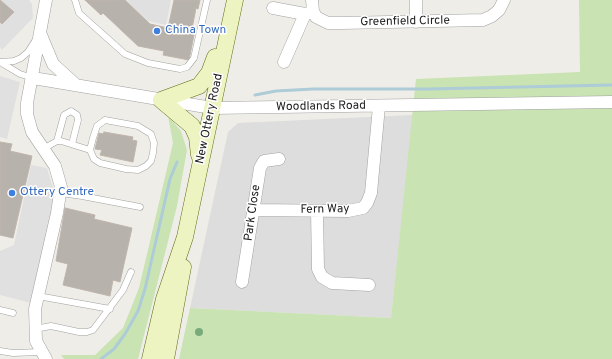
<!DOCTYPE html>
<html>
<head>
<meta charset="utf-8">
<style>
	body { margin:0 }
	canvas { display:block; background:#efede7 }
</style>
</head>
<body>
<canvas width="612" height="359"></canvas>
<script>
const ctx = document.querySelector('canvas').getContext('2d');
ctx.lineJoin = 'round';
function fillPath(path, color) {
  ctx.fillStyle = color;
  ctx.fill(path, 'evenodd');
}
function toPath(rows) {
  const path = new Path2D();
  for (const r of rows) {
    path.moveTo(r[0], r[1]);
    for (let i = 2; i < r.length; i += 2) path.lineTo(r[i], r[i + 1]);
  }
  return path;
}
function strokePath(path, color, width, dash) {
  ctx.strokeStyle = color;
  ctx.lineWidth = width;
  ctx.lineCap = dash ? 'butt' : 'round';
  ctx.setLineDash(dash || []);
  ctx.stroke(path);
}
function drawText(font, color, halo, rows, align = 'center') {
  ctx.font = font + ' Overpass,sans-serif';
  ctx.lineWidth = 3;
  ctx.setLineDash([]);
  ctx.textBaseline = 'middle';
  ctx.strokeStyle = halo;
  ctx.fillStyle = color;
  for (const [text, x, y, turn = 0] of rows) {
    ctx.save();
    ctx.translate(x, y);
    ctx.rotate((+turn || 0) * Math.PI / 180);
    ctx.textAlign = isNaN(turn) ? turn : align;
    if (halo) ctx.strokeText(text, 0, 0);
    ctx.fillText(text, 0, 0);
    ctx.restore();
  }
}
const residential = toPath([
	[413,115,391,318,190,308,228,132,238,123]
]);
const grass = toPath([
	[579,0,612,0,612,359,179,359,190,308,391,318,416,79,580,72],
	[168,116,181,131,187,150,177,206,138,359,64,359,61,355,95,355,123,328,139,288,173,143]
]);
const parking = toPath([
	[0,0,29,0,32,4,33,18,2,50,0,47],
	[126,0,171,0,166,25,148,21],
	[0,76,20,82,7,139,0,137],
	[31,165,47,168,55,195,31,303,0,295,0,251,14,245]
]);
const stream = toPath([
	[255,95,276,91,313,89,428,89,612,85],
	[101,359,114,349,125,334,138,311,145,289,170,179,177,162]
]);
const building = toPath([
	[0,0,14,12,2,24,0,22,0,0],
	[85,0,125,0,150,24,168,28,174,0,200,0,198,9,196,8,191,34,194,35,189,60,163,55,164,51,138,46,103,13,101,15,85,0],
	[104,132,133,137,132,140,137,141,133,162,100,155,102,150,95,149,99,133,103,134,104,132],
	[0,142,12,144,10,151,32,156,13,238,0,235,0,142],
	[65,208,95,215,94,219,132,228,120,282,113,280,110,296,63,285,68,264,56,261,65,208]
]);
const lane = toPath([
	[75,0,79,13,125,54,148,63,180,69,187,67,194,58,207,0],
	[0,62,14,61,21,58,28,52,35,41],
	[0,62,20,74,33,78],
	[105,120,138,126,151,134,154,143,153,153,151,161,146,166,138,170,126,169,100,163,94,159,90,150,93,138,97,126,105,120],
	[57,141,64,115,71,111,77,115,78,120,72,144],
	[43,149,57,141,61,141,90,150],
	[61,193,82,196,140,207],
	[38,296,110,309],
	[0,310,13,313],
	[35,329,51,326,79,332,87,332,93,330,123,290,131,272],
	[0,351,13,353,41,352]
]);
const street = toPath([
	[46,0,27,103,27,114,32,132,55,166,61,187,57,213,35,309,36,341,46,359],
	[312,0,313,11,316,17,328,23,342,23,483,20,492,16,499,10,504,0],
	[416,0,416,22],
	[273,8,305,14,312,12],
	[41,35,53,64,76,85],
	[284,62,305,14],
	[33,78,212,108,612,102],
	[254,210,348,211,363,208,367,203,371,193,379,106],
	[317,211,318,269,322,277,332,283,369,285],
	[242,282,260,168,264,161,279,159]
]);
const secondary = toPath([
	[161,100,199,86,209,73,215,57],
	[161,100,192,126,197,137,199,155],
	[150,359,164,299,185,237,235,0],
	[166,359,183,267]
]);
const trees = [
	[199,332]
];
const markers = [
	[157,31,4,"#3f7fe0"],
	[12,193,4,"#3f7fe0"]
];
const streetNames = [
	["Greenfield Circle",405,22,-1],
	["Woodlands Road",321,107,-1],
	["New Ottery Road",210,119,-78],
	["Fern Way",325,210,-1],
	["Park Close",253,213,-82]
];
const shopNames = [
	["China Town",165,31],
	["Ottery Centre",20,193]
];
fillPath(residential, '#dedddd');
fillPath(grass, '#c9e3b3');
fillPath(parking, '#e0e0e0');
strokePath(stream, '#adccd8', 3);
fillPath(building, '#b8b2ad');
strokePath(building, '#bfb5ab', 1);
strokePath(lane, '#a1a1a1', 7);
strokePath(street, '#a1a1a1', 13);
strokePath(secondary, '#5e6c12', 17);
strokePath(lane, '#fff', 6);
strokePath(street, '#fff', 12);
strokePath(secondary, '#eef3c2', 16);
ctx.fillStyle = '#79aa7c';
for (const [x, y] of trees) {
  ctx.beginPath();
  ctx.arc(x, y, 4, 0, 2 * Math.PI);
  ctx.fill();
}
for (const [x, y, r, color] of markers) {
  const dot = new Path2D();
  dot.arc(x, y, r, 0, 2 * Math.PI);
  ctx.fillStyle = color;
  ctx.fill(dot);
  strokePath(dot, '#fff', 1.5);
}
drawText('12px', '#202020', '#fff', streetNames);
drawText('12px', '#366cbe', '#fff', shopNames, 'left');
</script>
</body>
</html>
